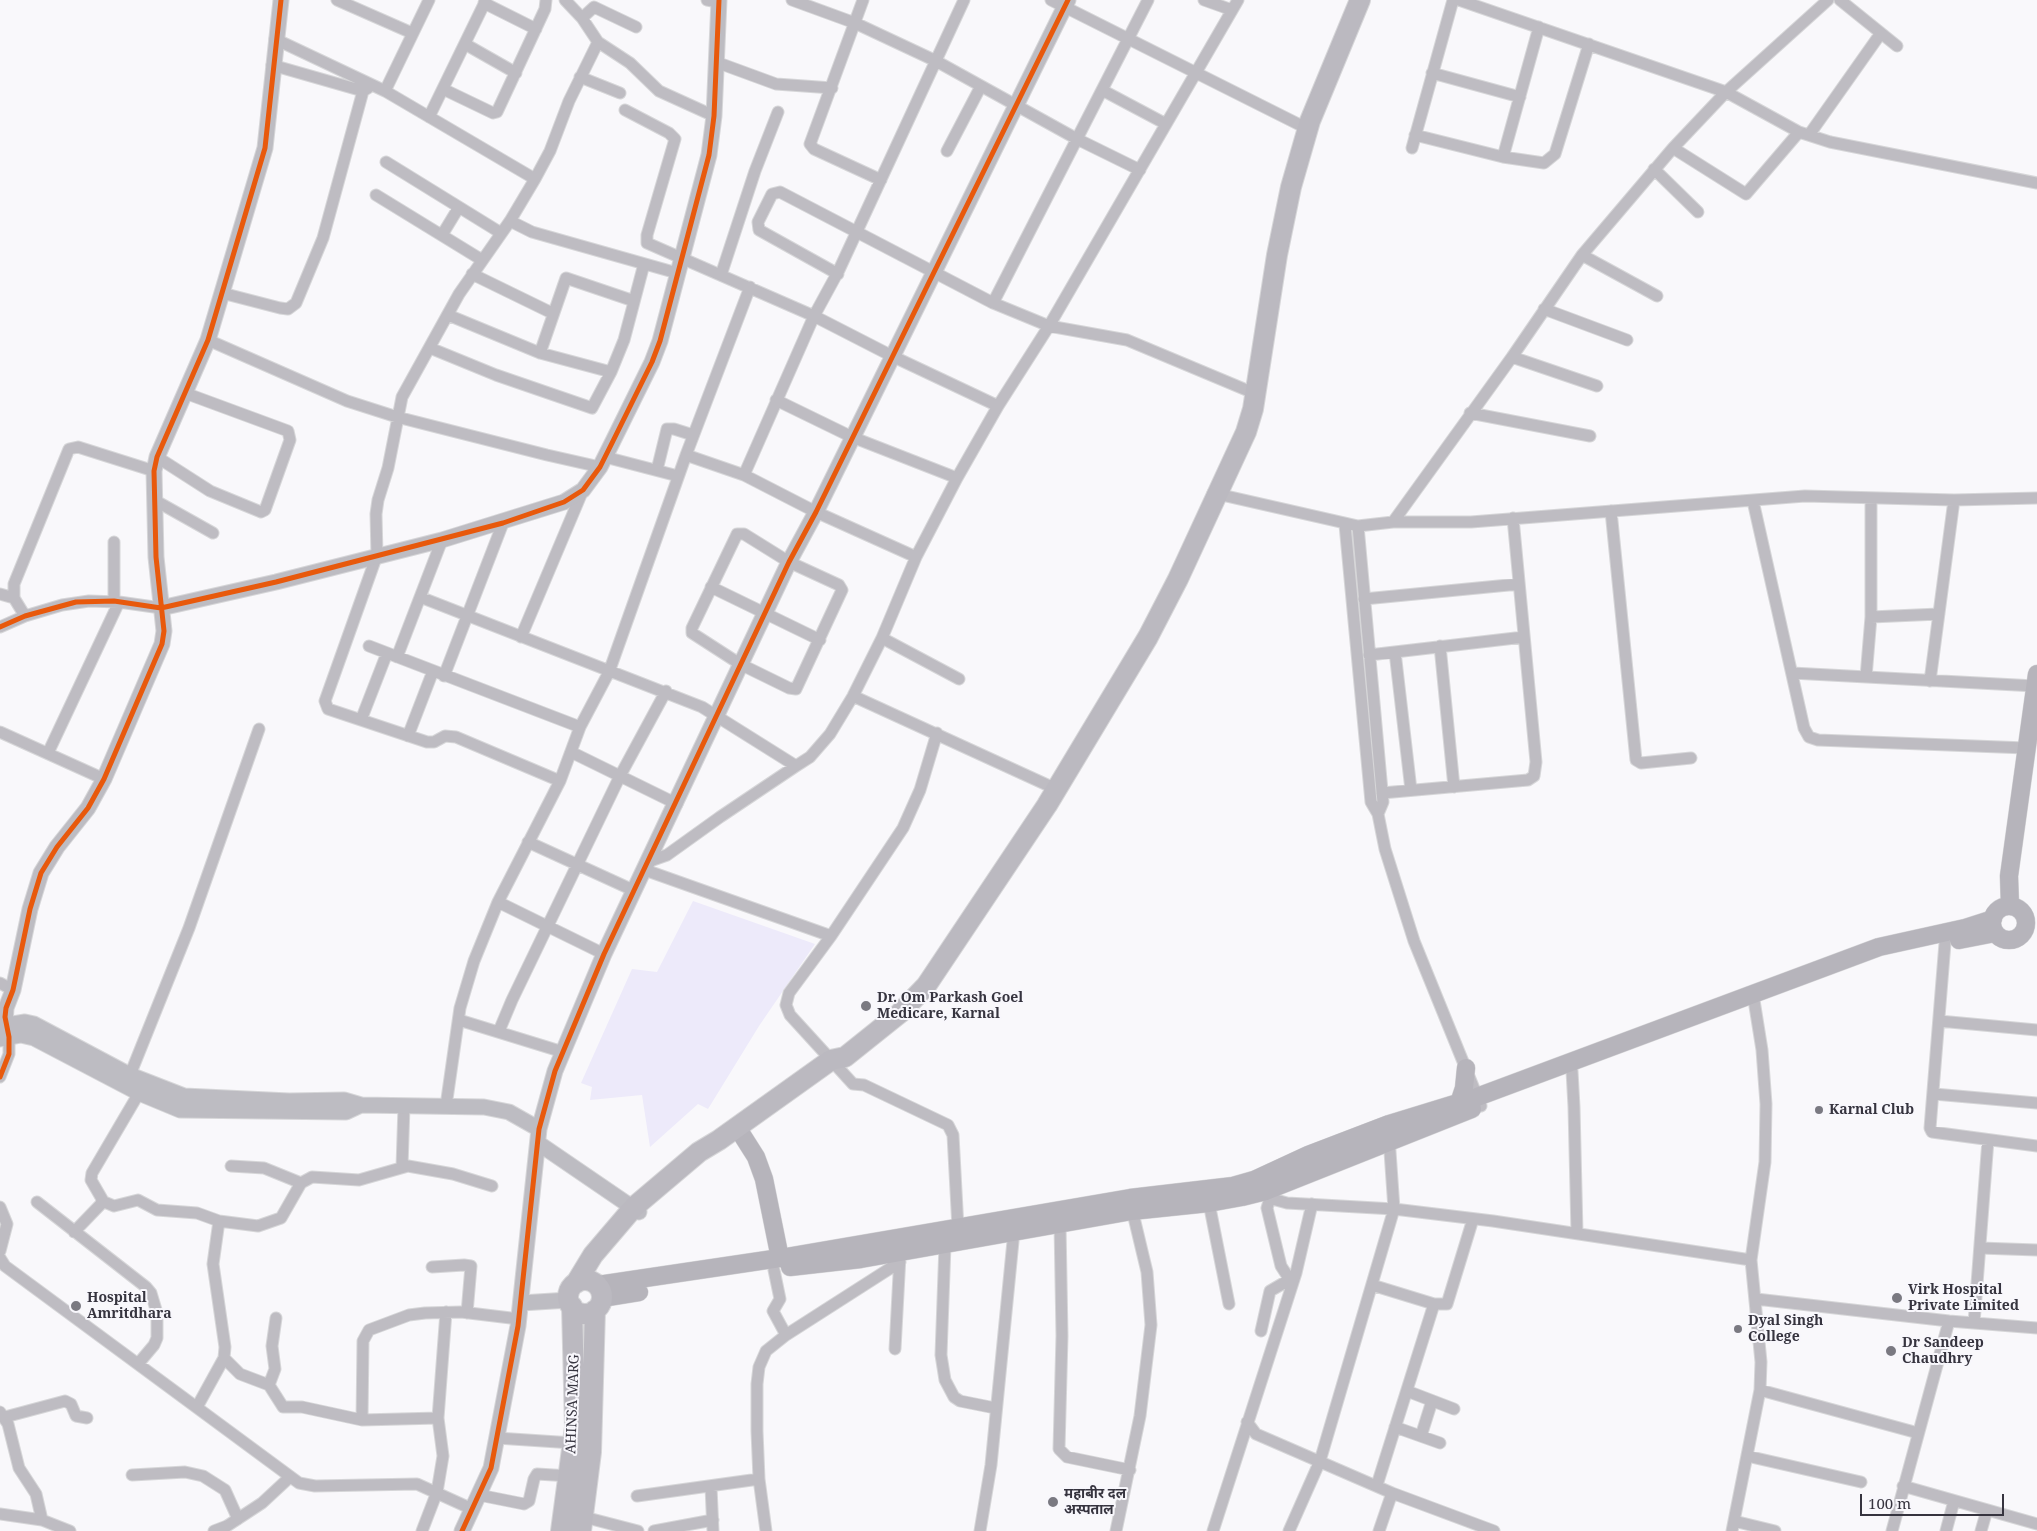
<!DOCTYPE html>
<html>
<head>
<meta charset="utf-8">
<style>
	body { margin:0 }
	#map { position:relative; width:2037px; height:1531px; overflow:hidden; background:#f9f8fb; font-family:"Noto Serif",serif }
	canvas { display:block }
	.scale { position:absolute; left:1860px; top:1494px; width:144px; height:22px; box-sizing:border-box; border:2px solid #36343f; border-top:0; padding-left:6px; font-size:15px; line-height:18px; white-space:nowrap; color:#36343f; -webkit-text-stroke:4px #f8f7fc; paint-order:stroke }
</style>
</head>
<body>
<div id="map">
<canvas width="2037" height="1531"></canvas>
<div class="scale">100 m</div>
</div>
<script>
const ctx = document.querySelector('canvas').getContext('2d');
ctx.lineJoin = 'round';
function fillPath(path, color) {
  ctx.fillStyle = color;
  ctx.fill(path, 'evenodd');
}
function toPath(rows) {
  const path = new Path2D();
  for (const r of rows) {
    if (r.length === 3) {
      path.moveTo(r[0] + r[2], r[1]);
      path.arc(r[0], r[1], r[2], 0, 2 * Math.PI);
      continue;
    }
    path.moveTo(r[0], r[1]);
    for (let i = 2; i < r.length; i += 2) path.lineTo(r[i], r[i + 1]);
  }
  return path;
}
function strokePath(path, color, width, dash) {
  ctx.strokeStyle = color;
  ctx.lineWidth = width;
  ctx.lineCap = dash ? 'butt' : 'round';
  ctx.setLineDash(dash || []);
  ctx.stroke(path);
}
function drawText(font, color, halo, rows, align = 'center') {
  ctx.font = font + ' "Noto Serif","Noto Sans Devanagari",serif';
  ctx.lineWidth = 4;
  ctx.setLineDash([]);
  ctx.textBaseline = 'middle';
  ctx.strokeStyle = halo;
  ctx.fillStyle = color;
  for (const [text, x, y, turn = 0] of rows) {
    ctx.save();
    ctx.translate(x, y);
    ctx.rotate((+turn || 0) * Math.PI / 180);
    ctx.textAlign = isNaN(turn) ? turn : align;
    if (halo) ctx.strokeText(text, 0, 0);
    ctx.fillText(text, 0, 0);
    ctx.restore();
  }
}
const green = toPath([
	[693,901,815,944,759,1026,708,1109,698,1104,650,1147,642,1095,590,1100,592,1087,581,1083,632,969,657,972]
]);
const street = toPath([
	[337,0,412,33],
	[565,0,582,18,598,42,630,63,659,91,714,116],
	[707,0,718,2],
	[792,0,855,23,936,61,1077,139,1140,170],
	[863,0,810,144,814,149,881,180],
	[1051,0,1308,129],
	[1204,0,1232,10],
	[1459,0,1726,92,1799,132,1830,142,2037,183],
	[1840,0,1897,46],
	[484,3,536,29],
	[582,18,594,7,636,27],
	[275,39,385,91,429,0],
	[465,44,516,73],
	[716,62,776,84,832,88],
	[272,65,363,91,368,88],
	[1432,73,1520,97],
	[580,77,620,93],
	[443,89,493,113,497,112,545,9,546,0],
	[1102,90,1166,124],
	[385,91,535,179],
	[625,110,669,133,675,139,647,235,647,243,814,316,892,356,998,406],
	[429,117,486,0],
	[1415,135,1503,157,1544,163,1555,154,1589,44],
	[1809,135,1881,33],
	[1412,148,1453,0],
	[1673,148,1746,194,1799,132],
	[947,151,981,86],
	[1503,157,1539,27],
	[386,162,501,233],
	[1654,169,1698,212],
	[376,195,482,260],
	[510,221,532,232,677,273],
	[442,235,459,207],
	[1582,255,1657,296],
	[472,274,552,313],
	[838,274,759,230,758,222,772,194,780,192,993,303,1049,326,1127,340,1256,394],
	[721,275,755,171,778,112],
	[222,293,280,308,288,309,296,303,323,238,363,91],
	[993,303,1148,0],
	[1544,309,1627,340],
	[448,315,540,353,611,372],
	[208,340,347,401,397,417,547,455,600,467],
	[430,348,496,375,592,408,611,372,624,340,644,264],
	[540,353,566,278,634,301],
	[1512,357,1597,386],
	[776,400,852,437,957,478],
	[1470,413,1590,436],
	[686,455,744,475,816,512,916,557],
	[157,457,210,491,261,512,265,510,290,440,288,431,185,393],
	[605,457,678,476],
	[657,470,667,429,674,429,693,435],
	[744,475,814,316,839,270,964,0],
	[1213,493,1358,526,1393,522,1471,522,1805,496,1954,500,2037,498],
	[156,501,213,533],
	[1753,501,1804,728,1809,737,1818,740,2026,748],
	[1611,511,1636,760,1641,763,1691,758],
	[1393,522,1512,357,1582,255,1673,148,1726,92,1828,0],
	[1345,525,1371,802,1378,814,1385,849,1414,941,1481,1106],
	[1358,526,1383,802,1378,814],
	[737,534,744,534,789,562,839,585,842,590,796,689,789,688,740,664,692,633,692,628,737,534],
	[114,542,114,601],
	[711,587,820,640],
	[0,594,14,598],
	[420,597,702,707,796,766],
	[1364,599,1519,584],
	[25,616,14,598,14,584,69,449,78,447,154,471],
	[1871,617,1871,498],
	[0,627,25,616,62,605,89,601,119,602,161,608],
	[521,637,583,490],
	[882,638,959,679],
	[369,646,580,727],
	[1440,646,1454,787],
	[1395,652,1411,790],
	[1369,655,1524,637],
	[397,657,442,540],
	[1792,673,2035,686],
	[444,676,503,523],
	[1866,677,1871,617,1939,614],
	[1930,681,1954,500],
	[853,696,1056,789],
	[361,720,387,653],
	[0,732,104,779],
	[937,733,920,790,903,828,831,936,789,993,786,1005,790,1015,853,1084,864,1085,948,1125,953,1135,958,1228],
	[408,736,433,671],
	[571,752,677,804],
	[48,753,119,602],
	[560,781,456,737,445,736,434,742,427,742,328,709,325,701,377,555,376,514,378,500,388,468,402,397,459,294,510,221,535,179,550,151,569,101,598,42],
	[1382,793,1528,780,1534,776,1536,762,1513,518],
	[528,842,635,891],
	[650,861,667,855,720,817,796,766,810,757,830,734,853,696,882,638,916,557,957,478,998,406,1049,326,1238,0],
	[645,870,831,936],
	[498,902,604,954],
	[1945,943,1930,1128,1932,1132,2037,1146],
	[0,983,13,990],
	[459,1020,563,1052],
	[1939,1021,2037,1030],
	[499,1031,512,1000,620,776,666,691],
	[1568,1063,1572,1071,1574,1107,1577,1233],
	[130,1075,189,928,259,729],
	[0,1077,9,1054,9,1037],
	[1934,1094,2037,1103],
	[446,1106,460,1008,474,961,498,902,560,781,580,727,609,672,686,455,750,287],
	[231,1166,264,1168,301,1183],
	[402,1167,404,1106],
	[1266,1191,1276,1200,1287,1203,1394,1209,1493,1221,1751,1260],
	[1271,1195,1267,1208,1281,1266,1292,1283],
	[102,1201,114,1206,138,1200,157,1210,197,1213,219,1221,258,1226,281,1218,301,1183,312,1177,359,1180,408,1166,453,1174,492,1186],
	[37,1202,146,1287,151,1293,157,1313,157,1338,154,1345,138,1364],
	[1209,1203,1229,1304],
	[0,1207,7,1224,0,1251],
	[1060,1224,1062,1336,1059,1449,1067,1457,1130,1470],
	[74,1232,101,1204,102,1199,91,1180,92,1173,139,1093],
	[945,1245,941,1355,945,1380,954,1397,960,1401,995,1408],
	[1980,1248,2037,1250],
	[0,1258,5,1266,299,1483,315,1486,417,1484,472,1509],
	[432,1267,464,1265,471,1266,467,1313],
	[774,1270,780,1299,773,1311,786,1335],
	[1372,1285,1434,1304,1447,1304,1473,1219],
	[1756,1299,1949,1321,2037,1328],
	[1974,1323,1988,1140],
	[1261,1331,1270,1291,1289,1280],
	[895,1349,900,1256],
	[224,1358,240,1374,269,1385,283,1407,302,1407,362,1420,438,1418],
	[269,1385,275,1369,272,1346,276,1318],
	[1760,1390,1918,1433],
	[1407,1391,1454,1409],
	[197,1407,224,1358,225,1347,213,1264,219,1221],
	[0,1412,8,1424,19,1468,36,1494,42,1520],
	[5,1417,65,1401,71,1404,76,1416,87,1418],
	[362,1420,363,1341,369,1330,409,1315,425,1313,461,1312,519,1319],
	[1247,1422,1256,1434,1392,1493,1494,1531],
	[1395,1427,1440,1443],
	[1421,1436,1432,1401],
	[497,1438,573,1443],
	[1747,1456,1861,1482],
	[132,1475,185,1472,203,1476,225,1490,238,1519],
	[1377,1485,1434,1304],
	[1903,1486,2037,1524],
	[711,1487,713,1531],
	[479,1495,524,1504,529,1501,534,1479,537,1474,570,1476],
	[637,1496,759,1479],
	[0,1514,42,1520,70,1531],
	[584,1517,638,1531],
	[1734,1521,1775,1531],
	[214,1531,227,1526,262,1503,290,1477],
	[422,1531,437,1492,443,1456,438,1418,446,1312],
	[654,1531,713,1520],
	[766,1531,759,1479,757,1431,757,1384,759,1367,766,1351,786,1335,900,1262],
	[980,1531,991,1465,1014,1231],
	[1116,1531,1140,1416,1151,1325,1147,1272,1131,1205],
	[1213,1531,1296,1273,1312,1204],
	[1289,1531,1320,1461,1394,1209,1389,1137],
	[1379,1531,1392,1493],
	[1732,1531,1760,1390,1761,1362,1751,1260,1765,1162,1766,1104,1762,1050,1753,994],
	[1892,1531,1949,1321],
	[1946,1531,1954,1501],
	[1981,1531,1987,1510]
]);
const secondary = toPath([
	[161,608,276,582,442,540,564,502,583,490,600,467,613,441,652,362,660,341,709,155,714,116,719,0],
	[0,1026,25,1022,34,1024,130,1075,184,1096,289,1101,344,1100,361,1105,484,1107,509,1112,539,1129],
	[9,1037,5,1025,6,1008,13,990,30,909,41,873,57,847,88,808,104,779,162,644,164,631,156,557,154,471,157,457,208,340,265,148,281,0],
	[0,1039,21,1035,34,1038,139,1093,180,1110,346,1112,361,1105],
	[538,1143,639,1212],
	[521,1303,569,1300],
	[462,1531,491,1468,518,1326,539,1129,555,1071,604,954,789,562,816,512,1068,0]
]);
const primary = toPath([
	[2010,906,2009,876,2037,674],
	[2009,923,17],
	[1959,940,1995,933],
	[1459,1103,1464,1088,1466,1068],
	[737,1127,756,1157,764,1179,780,1258],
	[790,1267,861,1259,1132,1211,1209,1203,1242,1197,1266,1191,1472,1109],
	[598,1285,780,1258,1130,1198,1233,1186,1254,1180,1308,1155,1389,1124,1477,1097,1879,947,1965,928,1993,919],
	[602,1298,639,1292]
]);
const highway = toPath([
	[585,1297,17],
	[576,1283,593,1255,634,1207,699,1152,719,1140,831,1060,845,1057,900,1013,926,986,1047,805,1148,637,1178,579,1246,432,1253,409,1277,255,1291,187,1310,121,1360,0],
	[561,1531,575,1427,572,1306],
	[581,1531,591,1452,595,1310]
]);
const cycleway = toPath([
	[0,627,25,616,76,602,114,601,161,608,276,582,503,523,564,502,583,490,600,467,613,441,652,362,660,341,709,155,714,116,719,0],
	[0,1077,9,1054,9,1037,5,1017,6,1008,13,990,30,909,41,873,57,847,88,808,104,779,162,644,164,631,156,557,154,471,157,457,208,340,265,148,281,0],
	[462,1531,491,1468,518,1326,539,1129,555,1071,604,954,789,562,816,512,1068,0]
]);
const markers = [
	[866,1006,6,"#7a7981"],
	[1819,1110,5,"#7a7981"],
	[1897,1298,6,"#7a7981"],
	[76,1306,6,"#7a7981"],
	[1738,1329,5,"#7a7981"],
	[1891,1351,6,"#7a7981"],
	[1053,1502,6,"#7a7981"]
];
const poiNames = [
	["Dr. Om Parkash Goel",877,998],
	["Medicare, Karnal",877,1014],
	["Karnal Club",1829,1110],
	["Virk Hospital",1908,1290],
	["Private Limited",1908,1306],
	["Hospital",87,1298],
	["Amritdhara",87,1314],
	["Dyal Singh",1748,1321],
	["College",1748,1337],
	["Dr Sandeep",1902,1343],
	["Chaudhry",1902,1359],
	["महाबीर दल",1064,1494],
	["अस्पताल",1064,1510]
];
const streetNames = [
	["AHINSA MARG",573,1404,-88]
];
fillPath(green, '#edeafa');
strokePath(street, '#d6d6d8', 13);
strokePath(secondary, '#d6d6d8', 17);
strokePath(primary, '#d6d6d8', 19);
strokePath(highway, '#d6d6d8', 22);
strokePath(street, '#bebcc2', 11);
strokePath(secondary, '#bdbcc2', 15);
strokePath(primary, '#b6b4bb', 18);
strokePath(highway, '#bbb9c0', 20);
strokePath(cycleway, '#e8590c', 5);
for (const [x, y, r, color] of markers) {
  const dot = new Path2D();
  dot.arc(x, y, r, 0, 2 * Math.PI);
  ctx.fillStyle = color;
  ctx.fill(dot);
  strokePath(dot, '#f8f7fc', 2);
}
drawText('bold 14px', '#36343f', '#f8f7fc', poiNames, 'left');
drawText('14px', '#36343f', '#f8f7fc', streetNames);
</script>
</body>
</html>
